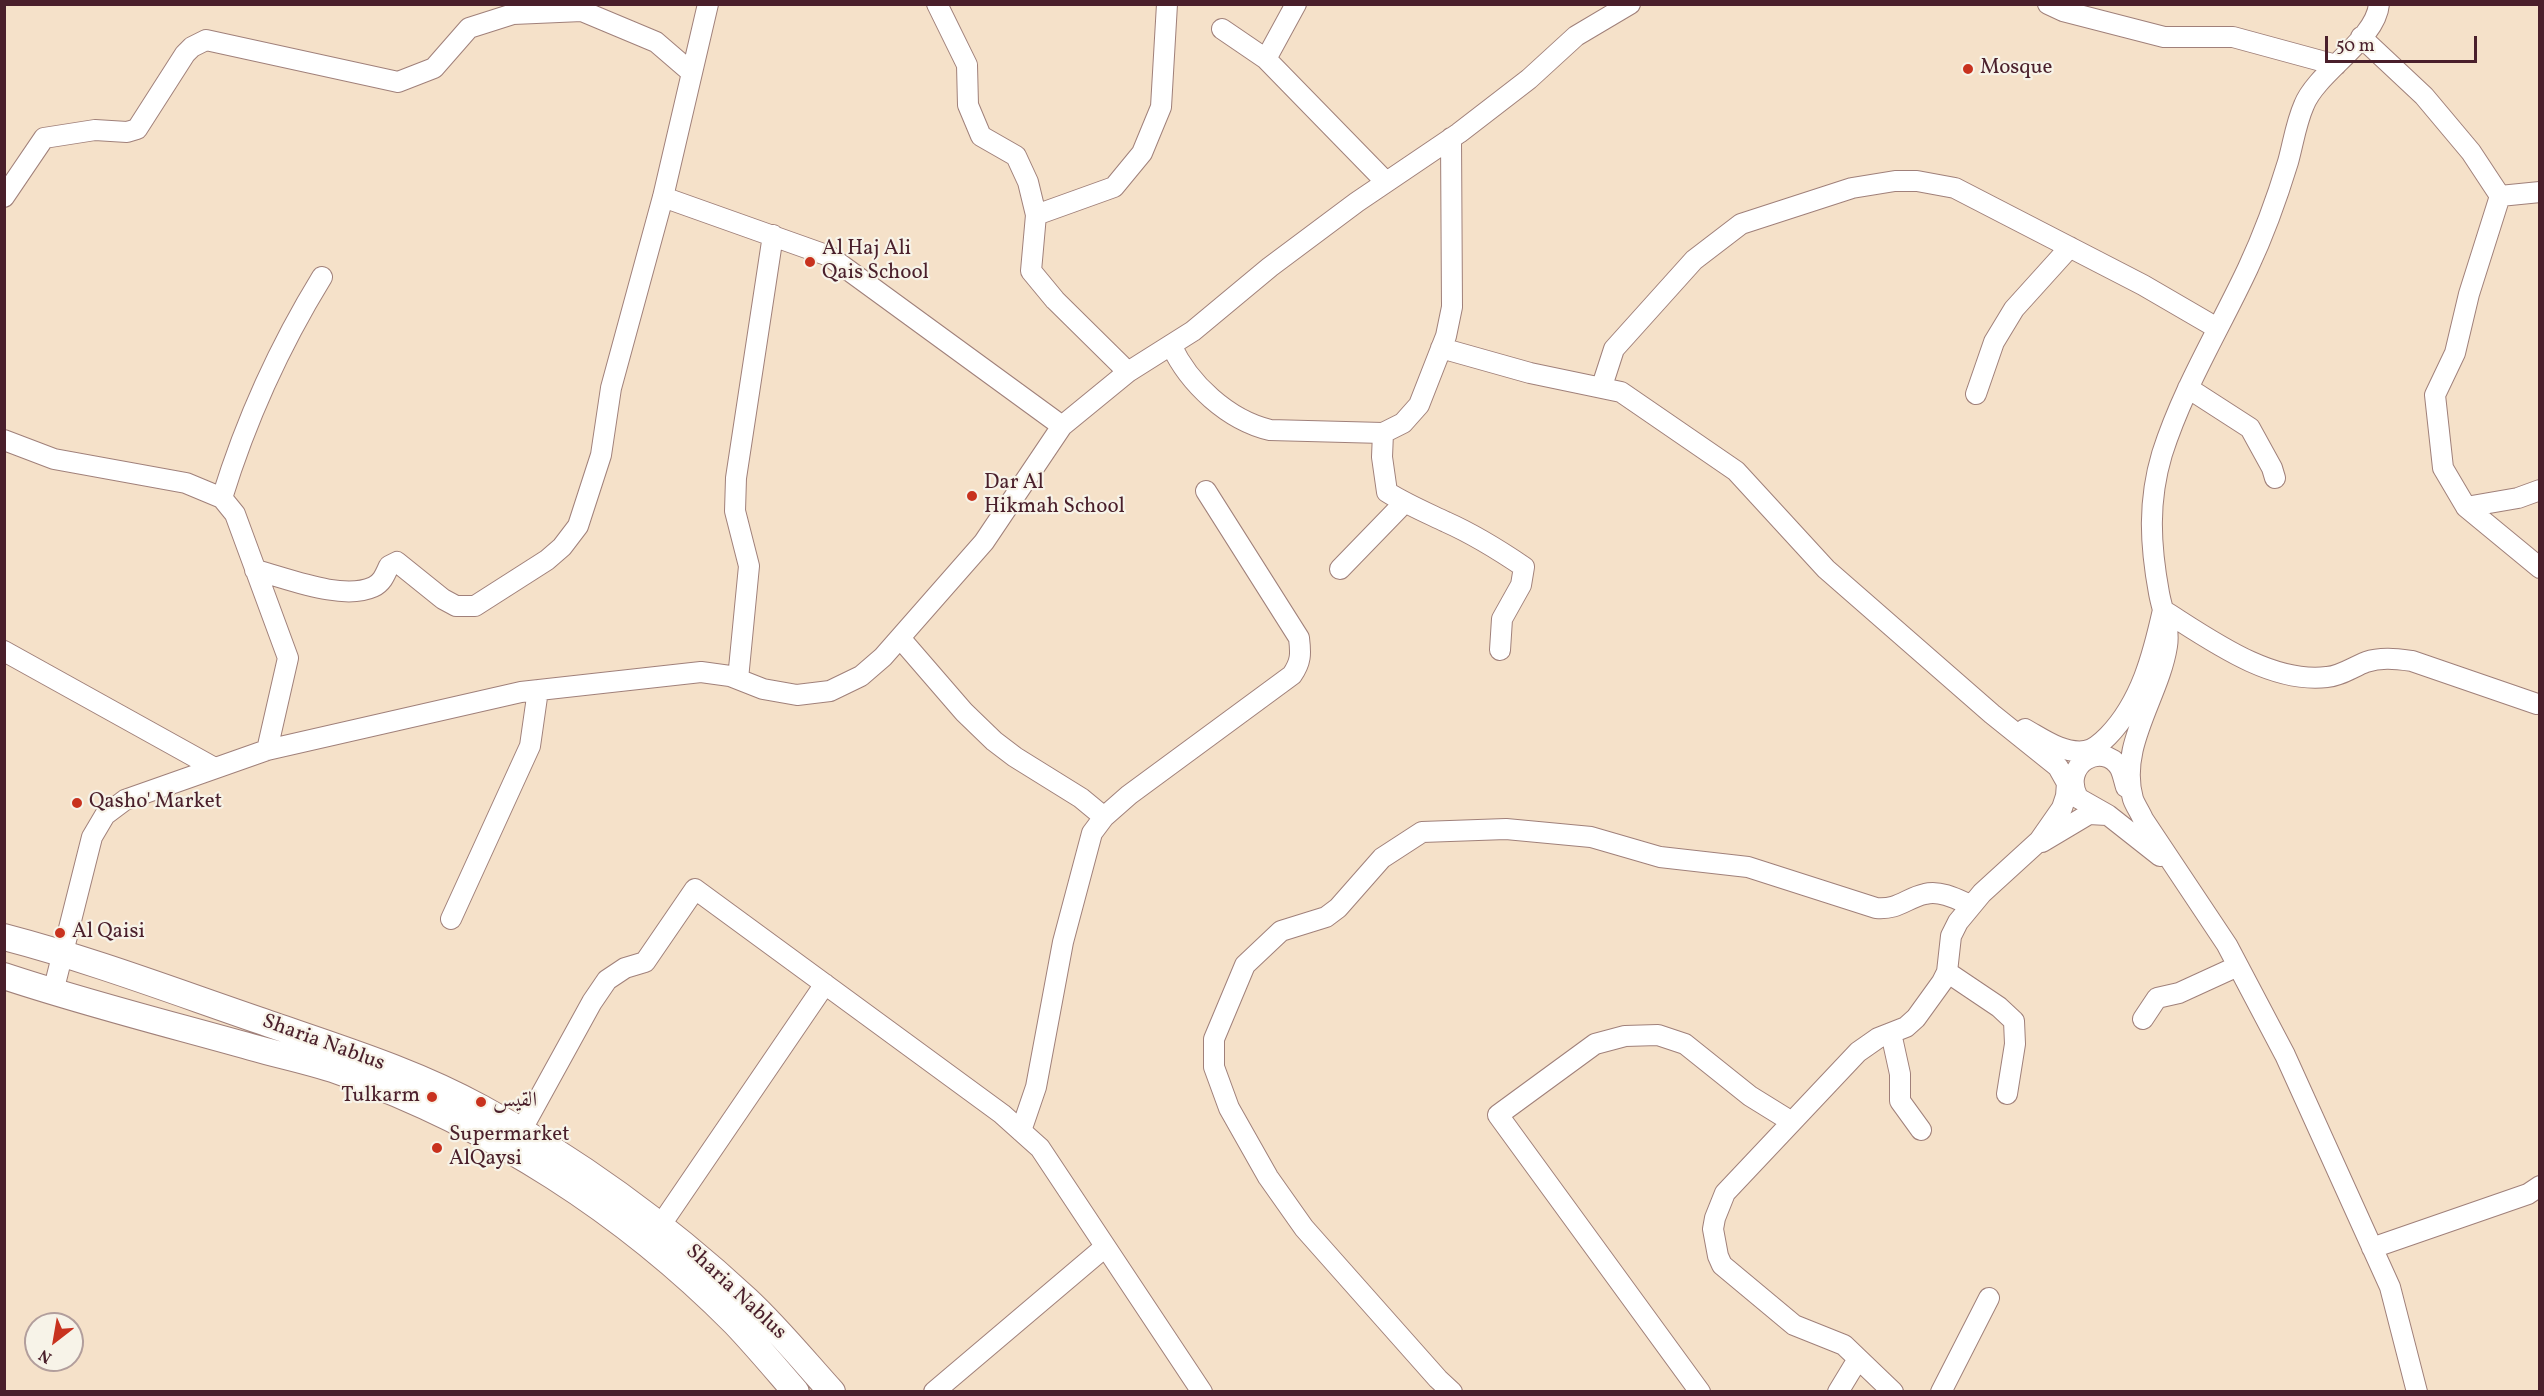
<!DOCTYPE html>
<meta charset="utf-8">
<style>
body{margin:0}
#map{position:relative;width:2544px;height:1396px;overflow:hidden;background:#f5e1c9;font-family:Vollkorn,serif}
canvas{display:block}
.frame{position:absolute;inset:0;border:6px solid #4a1f2b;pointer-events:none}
.north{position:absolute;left:24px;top:1312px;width:60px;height:60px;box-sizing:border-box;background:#f7f3e8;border:2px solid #b29e9c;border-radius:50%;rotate:211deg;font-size:16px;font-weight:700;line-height:24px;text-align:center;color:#4a1f2b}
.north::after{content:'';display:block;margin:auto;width:21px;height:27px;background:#c8321e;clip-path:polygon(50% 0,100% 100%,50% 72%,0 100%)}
.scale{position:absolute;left:2325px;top:36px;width:152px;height:27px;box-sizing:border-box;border:3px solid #4a1f2b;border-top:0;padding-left:8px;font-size:18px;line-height:21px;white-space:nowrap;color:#4a1f2b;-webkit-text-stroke:4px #f7f3e8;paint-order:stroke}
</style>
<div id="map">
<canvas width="2544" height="1396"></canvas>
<div class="frame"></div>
<div class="north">N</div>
<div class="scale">50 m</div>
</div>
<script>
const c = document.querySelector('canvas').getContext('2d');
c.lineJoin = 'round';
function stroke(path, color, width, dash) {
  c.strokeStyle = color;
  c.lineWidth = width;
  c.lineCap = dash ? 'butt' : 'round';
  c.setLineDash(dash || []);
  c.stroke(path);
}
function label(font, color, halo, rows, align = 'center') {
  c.font = font + ' Vollkorn,Amiri,serif';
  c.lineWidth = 4.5;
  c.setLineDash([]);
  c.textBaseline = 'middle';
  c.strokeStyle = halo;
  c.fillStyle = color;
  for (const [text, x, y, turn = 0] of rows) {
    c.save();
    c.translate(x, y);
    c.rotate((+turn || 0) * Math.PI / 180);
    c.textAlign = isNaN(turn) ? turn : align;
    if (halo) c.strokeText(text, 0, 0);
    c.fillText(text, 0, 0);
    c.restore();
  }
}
const minor = new Path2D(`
 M937,4l30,61 1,40 13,31 35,20 12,26 8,33 -5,56 24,29 73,72
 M2048,4l15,7 101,26h69l103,28
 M2379,4c-3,36 -62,68 -75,101 -8,18 -11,39 -16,57 -11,36 -24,72 -40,106 -29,62 -65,120 -86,186 -14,47 -12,90 -3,139 3,17 11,35 8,53 -8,51 -49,100 -34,153 2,6 7,13 10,20l84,126 58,110 105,232 27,105
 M1222,29l44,30 120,123
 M2361,37l63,59 47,56 29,44 -31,98 -14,59 -20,42 8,73 23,39 52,-9 22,-8
 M1266,59l30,-55
 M2500,196l40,-4
 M4,197l40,-59 51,-8 32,2 10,-3 48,-75 7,-7 14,-7 192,42 36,-14 35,-40 44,-14 69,-3 74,31 36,31
 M663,197l166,59 233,170
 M1036,215l78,-28 28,-34 19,-46 6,-103
 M1171,345c18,39 57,75 99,85l113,3 20,-10 16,-18 27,-69 6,-29 -1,-169
 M1441,348l89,25 91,19 115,79 90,98 166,145 66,53 9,16 -1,13 -4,12 -23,33 -57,52 -24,29 -7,14 -4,36 -5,10 -26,36 -10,9 -28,11 -20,14 -133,141 -10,25 -2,11 5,27 4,9 72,60 50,20 49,47
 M1602,386l12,-37 80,-89 47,-36 111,-36 43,-7h22l38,7 188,97 74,43
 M2188,388l62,40 22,40 3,10
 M1976,394l18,-52 20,-33 56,-62
 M1383,433l-1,24 5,35c19,12 38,20 59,30 27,12 53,28 78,45l-3,18 -19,34 -2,31
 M4,440l50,19 132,24 36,15 13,16 53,144 -21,92
 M222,498c24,-78 57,-151 100,-221
 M2466,507l74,61
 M1340,569l64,-66
 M255,570c32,8 87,31 118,17 9,-4 12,-12 16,-21l8,-4 46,37 13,7h19l72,-46 15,-13 16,-21 23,-71 10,-67 52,-191 45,-193
 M900,638l64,74 30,29 21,16 66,41 23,19
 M4,651l209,116
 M738,679l11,-113 -14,-55 1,-33 37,-243
 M2025,729c18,10 38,25 60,22 8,-1 17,-9 23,-15 33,-34 45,-81 55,-126 46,29 107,74 164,67 14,-1 26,-10 39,-15 15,-5 30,-3 46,-1l125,43
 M2126,787c-2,-6 -3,-13 -6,-19 -17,-28 -60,-4 -42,30l30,17 52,41
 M2042,842l47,-28 18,1
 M451,919l79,-173 8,-56
 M1947,972l52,35 15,14 1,23 -8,50
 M53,992l39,-155 13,-22 20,-15 142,-50 254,-58 180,-20 29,4 33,13 34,6 33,-4 31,-15 22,-19 101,-115 78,-116 66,-54 65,-41 77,-64 87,-65 102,-69 70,-54 47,-43 54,-32
 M2143,1019l14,-21 22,-5 59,-27
 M1891,1033l9,41v27l21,29
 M521,1131l71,-129 15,-22 18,-12 20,-6 50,-73 307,225 38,34 162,244
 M1021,1131l15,-44 27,-145 29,-109 12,-16 25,-22 163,-120c9,-13 9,-21 7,-37l-93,-147
 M660,1226l165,-242
 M2372,1248l156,-54 12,-8
 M934,1392l171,-145
 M1452,1392l-14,-13 -134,-151 -36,-51 -39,-69 -15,-41v-28l31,-74 36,-34 45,-14 12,-9 44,-50 40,-26 84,-3 85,8 69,20 88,10 128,41c23,2 30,-10 49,-14 15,-4 32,5 45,11
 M1700,1392l-202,-277 97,-71 30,-8 33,-1 27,9 65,52 42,26
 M1838,1392l20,-33
 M1941,1392l48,-94`);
const major = new Path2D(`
 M4,937c88,23 172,55 257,84 74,26 151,49 220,87 96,52 186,118 266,192 30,28 57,61 85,92
 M4,976c81,27 165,48 247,71 31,9 63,15 93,26 147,53 281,139 391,250 21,22 41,46 61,69`);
const markers = [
 [1968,69,6,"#c8321e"],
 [810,262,6,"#c8321e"],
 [972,496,6,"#c8321e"],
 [77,803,6,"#c8321e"],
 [60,933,6,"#c8321e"],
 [432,1097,6,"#c8321e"],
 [481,1102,6,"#c8321e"],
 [437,1148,6,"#c8321e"]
];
const poiNames = [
 ["Mosque",1980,69],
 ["Al Haj Ali",822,250],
 ["Qais School",822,274],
 ["Dar Al",984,484],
 ["Hikmah School",984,508],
 ["Qasho' Market",89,803],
 ["Al Qaisi",72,933],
 ["Tulkarm",420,1097,"right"],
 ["القيس",493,1102],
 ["Supermarket",449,1136],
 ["AlQaysi",449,1160]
];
const streetNames = [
 ["Sharia Nablus",323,1044,20],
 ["Sharia Nablus",735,1293,43]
];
stroke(minor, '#a0807a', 22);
stroke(major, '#a0807a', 28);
stroke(minor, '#fff', 20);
stroke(major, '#fff', 26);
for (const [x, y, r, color] of markers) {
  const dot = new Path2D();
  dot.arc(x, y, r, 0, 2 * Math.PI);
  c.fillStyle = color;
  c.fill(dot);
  stroke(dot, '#f7f3e8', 2);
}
label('21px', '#4a1f2b', '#f7f3e8', poiNames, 'left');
label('21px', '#4a1f2b', '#f7f3e8', streetNames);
</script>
